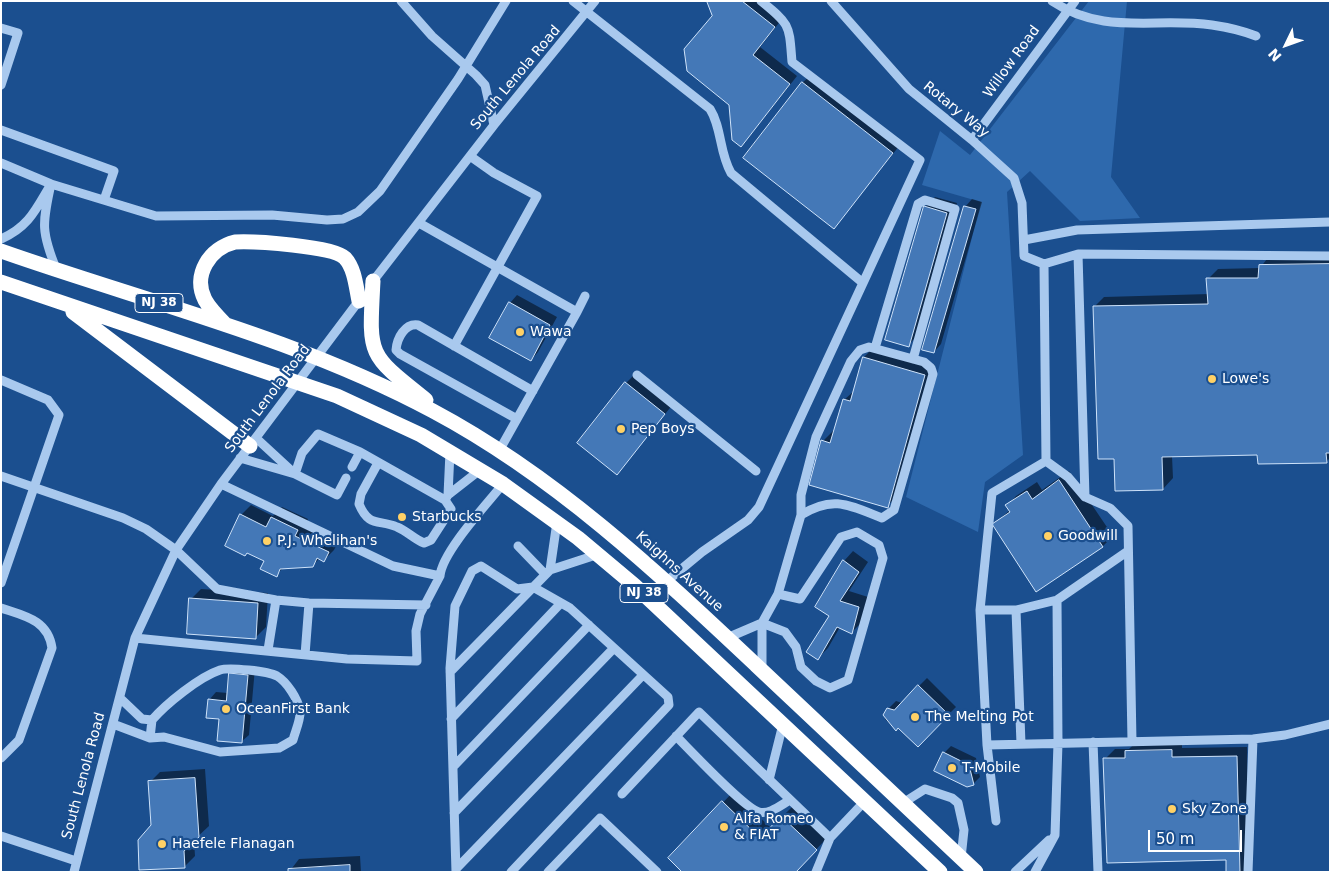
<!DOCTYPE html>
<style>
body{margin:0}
#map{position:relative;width:1331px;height:873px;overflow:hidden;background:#1b4f8f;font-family:"DejaVu Sans",sans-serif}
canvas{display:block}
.frame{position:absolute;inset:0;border:2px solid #fff;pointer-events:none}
.north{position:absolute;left:1261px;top:20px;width:50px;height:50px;-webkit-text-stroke:4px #1b4f8f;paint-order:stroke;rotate:228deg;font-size:14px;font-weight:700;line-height:20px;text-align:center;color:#fff}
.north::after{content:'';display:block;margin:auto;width:18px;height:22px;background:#fff;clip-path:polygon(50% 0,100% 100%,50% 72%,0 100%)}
.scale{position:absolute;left:1148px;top:830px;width:94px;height:22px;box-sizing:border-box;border:2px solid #fff;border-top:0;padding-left:6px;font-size:15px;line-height:18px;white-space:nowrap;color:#fff;-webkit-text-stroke:4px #1b4f8f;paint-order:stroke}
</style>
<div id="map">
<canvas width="1331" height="873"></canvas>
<div class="frame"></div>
<div class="north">N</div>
<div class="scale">50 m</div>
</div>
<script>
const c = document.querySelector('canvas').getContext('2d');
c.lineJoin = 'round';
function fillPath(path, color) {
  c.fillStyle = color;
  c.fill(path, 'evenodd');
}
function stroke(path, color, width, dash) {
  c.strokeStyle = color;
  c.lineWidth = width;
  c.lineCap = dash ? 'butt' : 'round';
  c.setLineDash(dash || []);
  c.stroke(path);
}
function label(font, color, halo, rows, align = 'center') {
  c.font = font + ' "DejaVu Sans",sans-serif';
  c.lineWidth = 4.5;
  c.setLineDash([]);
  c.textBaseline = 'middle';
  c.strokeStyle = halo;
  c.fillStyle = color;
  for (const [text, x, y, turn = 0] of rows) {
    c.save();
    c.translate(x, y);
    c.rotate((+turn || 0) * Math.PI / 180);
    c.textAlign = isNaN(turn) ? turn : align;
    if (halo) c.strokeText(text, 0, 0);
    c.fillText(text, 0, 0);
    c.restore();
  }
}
const green = new Path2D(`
 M1089,1h38l-16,176 29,41 -60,3 -50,-50 -23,21 16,263 -38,27 -7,50 -72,-35 75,-295 -59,-17 18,-54 30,24z`);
const shadow = new Path2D(`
 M708,1h51l23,18 -22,28 37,29 -49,62 -18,-34 -16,-88z
 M810,76l90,69 -66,82 -32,-144z
 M935,197l22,6 -39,132 -10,10 17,-138z
 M972,199l10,3 -41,142 -7,8 31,-145z
 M1270,255h60v203l-4,4 -67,-9 -87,3 1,22 -10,11 -48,-31 -21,-151 10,-10 105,-3 -1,-15 10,-10 42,-1z
 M517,295l40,22 -19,35 -7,8 -21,-57z
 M874,347l61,18 -38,131 -10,10 -64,-65 10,-10h2l9,-31 11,-10 9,-33z
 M636,373l38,30 -57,70 9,-90z
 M1069,471l44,65 -10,10 -67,44 -43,-65 17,-15 -3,-4 9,-10 21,-14 5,8z
 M251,505l22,11 9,-9 26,12 -3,7 33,16 -4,8 -10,10 -4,-2 -8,8 -28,1 -8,8 -35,-60z
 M853,551l15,11 -19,29 19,6 -6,25 -10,10 -12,-5 -12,21 -10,10 13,-42 13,-55z
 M201,589l67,4 -2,34 -10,10 -65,-38z
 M255,668l-6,67 -8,7 -21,-24 -11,-18 7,-8 12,1 2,-19z
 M927,678l29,29 -38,38 -19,-19 -3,3 -11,-10v-7l11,-11 6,2z
 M1182,741v7l65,-1 2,123 -2,2h-20v-13l-122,-100 10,-10h14l7,-7z
 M951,746l25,12 4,19 -7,7 -29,-31z
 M205,769l4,57 -15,14 1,16 -10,10 -32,-41 -3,-43 10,-10z
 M733,792l38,36 21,-21 34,32 -31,33 -125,-14z
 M360,856l1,16h-72l10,-13z`);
const building = new Path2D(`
 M707,1h35l33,26 -22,28 37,29 -49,63 -9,-7 -3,-35 -42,-34 -3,-22 28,-33z
 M802,82l91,71 -59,76 -91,-71z
 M924,206l23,7 -38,134 -24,-7z
 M964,206l12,3 -42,144 -12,-3z
 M1330,264v189h-4l1,10 -69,1 -1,-9 -95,2 1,33 -48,1 -1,-32h-16l-5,-153 115,-2 -2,-26h52l1,-13z
 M509,302l41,23 -19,36 -42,-23z
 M863,357l62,18 -37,133 -79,-23 12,-45 9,3 13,-44 7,2z
 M625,382l40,32 -48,61 -40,-32z
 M1059,480l44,67 -67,45 -44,-68 18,-12 -5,-7 22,-14 5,8z
 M240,514l26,13 5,-10 27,13 -3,6 34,16 -5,10 -7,-4 -4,9 -33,2 -3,8 -17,-8 4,-8 -17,-8 -2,3 -20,-10z
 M843,560l16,12 -19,29 19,6 -7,27 -15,-7 -19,33 -12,-8 23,-36 -14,-9z
 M189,598l69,5 -2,36 -69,-5z
 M229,673l19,2 -6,68 -25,-2 2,-22 -13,-1 2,-19 18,2z
 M918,685l31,30 -31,32 -20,-19 -2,3 -13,-16 4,-7 7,2z
 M1172,750v7l65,-1 3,116h-14v-12l-119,3 -4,-105h22v-7z
 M943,752l26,13 5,20 -7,2 -33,-16z
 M195,778l4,59 -15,14 1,17 -46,2 -1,-30 13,-15 -3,-44z
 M722,801l38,37 21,-22 36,34 -21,22h-114l-14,-14z
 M350,865v7h-62v-3z`);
const minor = new Path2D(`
 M401,1l31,35 44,39 9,10 9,40
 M573,1l137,108c12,19 9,43 21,64l132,110 -104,224 -11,13 -46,32 -35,29
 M761,1c30,24 28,24 31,61l128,98 -57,123
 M831,1l78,88 63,51 42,38 8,25 2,53 20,8 2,197 22,16 17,20 25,11 18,18 4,215
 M1052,1c52,35 103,16 160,24 14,2 31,6 44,11
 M1,28l17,5 -17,52
 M1,130l113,41 -10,29
 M972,140l103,-139
 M1,163l50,21 105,32 116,-1 55,5 16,-1 15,-7 22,-21 78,-112 48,-78
 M419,223l158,89 -78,139
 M1,239c28,-12 35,-30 50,-55 -9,40 -10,48 6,87
 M1024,240l53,-10 253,-8
 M1078,254l7,243
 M1044,264l34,-10 252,2
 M370,285l124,-160 101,-124
 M577,312l8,-16
 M454,346l83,-150 -43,-23 -24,-17
 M875,348l43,-144 7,-4 30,9 -42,150
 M637,375l119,96
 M1,380l47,20 11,15 -58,168
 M517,419l-117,-65 -4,-4c1,-12 9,-27 22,-25l115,66
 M450,452l-2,43 32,-25
 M240,458l55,16 -39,-36
 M1046,461l-54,32 -12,117 7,135 266,-6 32,-4 45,-11
 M378,463l-17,31 -2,10c10,24 20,15 38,23 10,4 17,12 27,16l7,-3 20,-31 -6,-9
 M352,467l8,-15
 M1,476l122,42 23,11 30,21 41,39 59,11 33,3 117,2
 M346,478l-9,17 -42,-21 7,-21 16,-19 42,18 85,48 3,-5
 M221,484l172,82 47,10
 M857,532l22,13 4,13 -35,122 -18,8 -14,-7 -15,-14 -5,-20 -11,-15 -23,-9 16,-29 22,5 41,-62z
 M518,546l27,28
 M550,570l7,-48
 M778,594l23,-79v-20l15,-58 35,-76 9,-11 9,-3 55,15 7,6 2,6 -39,136 -12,8c-33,-13 -49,-23 -81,-3
 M1,608c24,8 47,12 51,40l-33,92 -18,18
 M980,610h36
 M135,638l212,21 70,2 -1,-30 4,-17 20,-38c2,-24 47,-72 63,-92
 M727,638l35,-15v48
 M268,650l8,-50
 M305,655l4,-52
 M450,672l100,-102 49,-16
 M120,698l22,21 10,1c14,-16 47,-43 68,-50 9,-3 48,1 57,6 10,6 21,23 23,35 1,8 -5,21 -7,29l-14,8 -59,4 -56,-15 -14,1 2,-18
 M451,719l110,-116
 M113,724l37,14
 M676,736c14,14 68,72 83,76 10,3 22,-7 31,-12
 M1093,742l5,130
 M1021,744l-5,-134 41,-10
 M987,745l9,76
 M453,767l136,-142
 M769,780l14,-56
 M622,794l77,-82 131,126 35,-37
 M903,803l22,-14 27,9 6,5 6,27 -3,28
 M454,813l160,-165
 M1,836l75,25
 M456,869l187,-194
 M74,872l61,-234 41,-88 45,-66 140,-186
 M456,872l-6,-204 5,-62 17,-35 9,-5 36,23 16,-2 37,21 98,89 1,8 -158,167
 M548,872l52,-54 57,54
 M816,872l14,-34
 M1015,872l34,-32
 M1035,872l20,-37 3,-92 -1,-143 71,-49
 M1248,872l5,-133`);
const highway = new Path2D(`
 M1,251c145,51 296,87 432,160 122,65 223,160 323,254 74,69 147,138 220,207
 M373,281c-4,76 -6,72 53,119
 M1,282l336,114 84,39 82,49 75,54 56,47 306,287
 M73,312l177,134
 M225,324c-7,-7 -15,-15 -20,-24 -13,-25 5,-52 30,-58 19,-1 98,4 110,16 10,11 11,29 14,43`);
const markers = [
 [520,332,5,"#ffd166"],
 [1212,379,5,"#ffd166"],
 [621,429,5,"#ffd166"],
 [402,517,5,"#ffd166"],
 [1048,536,5,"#ffd166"],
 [267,541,5,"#ffd166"],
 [226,709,5,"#ffd166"],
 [915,717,5,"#ffd166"],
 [952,768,5,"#ffd166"],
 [1172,809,5,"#ffd166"],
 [724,827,5,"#ffd166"],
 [162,844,5,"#ffd166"]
];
const shields = [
 [159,303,48],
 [644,593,48]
];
const shieldNames = [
 ["NJ 38",159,303],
 ["NJ 38",644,593]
];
const streetNames = [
 ["Willow Road",1012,62,-54],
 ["South Lenola Road",516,78,-50],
 ["Rotary Way",956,110,39],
 ["South Lenola Road",268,399,-53],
 ["Kaighns Avenue",679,572,42],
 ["South Lenola Road",84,776,-75]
];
const poiNames = [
 ["Wawa",530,332],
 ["Lowe's",1222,379],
 ["Pep Boys",631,429],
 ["Starbucks",412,517],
 ["Goodwill",1058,536],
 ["P.J. Whelihan's",277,541],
 ["OceanFirst Bank",236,709],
 ["The Melting Pot",925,717],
 ["T-Mobile",962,768],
 ["Sky Zone",1182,809],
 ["Alfa Romeo",734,819],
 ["& FIAT",734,835],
 ["Haefele Flanagan",172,844]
];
fillPath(green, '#2e69ad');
fillPath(shadow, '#0007');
fillPath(building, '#4478b7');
stroke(building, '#cfe3fa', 1);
stroke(minor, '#a9c9ee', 9);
stroke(highway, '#fff', 15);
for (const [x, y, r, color] of markers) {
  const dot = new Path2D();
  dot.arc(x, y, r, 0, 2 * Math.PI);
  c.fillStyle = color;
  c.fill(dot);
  stroke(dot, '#1b4f8f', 2);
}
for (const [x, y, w] of shields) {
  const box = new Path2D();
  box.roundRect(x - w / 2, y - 9.5, w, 19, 4);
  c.fillStyle = '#1b4f8f';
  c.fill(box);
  stroke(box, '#fff', 1);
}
label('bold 12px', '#fff', null, shieldNames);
label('14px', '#fff', '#1b4f8f', streetNames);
label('14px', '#fff', '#1b4f8f', poiNames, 'left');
</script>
